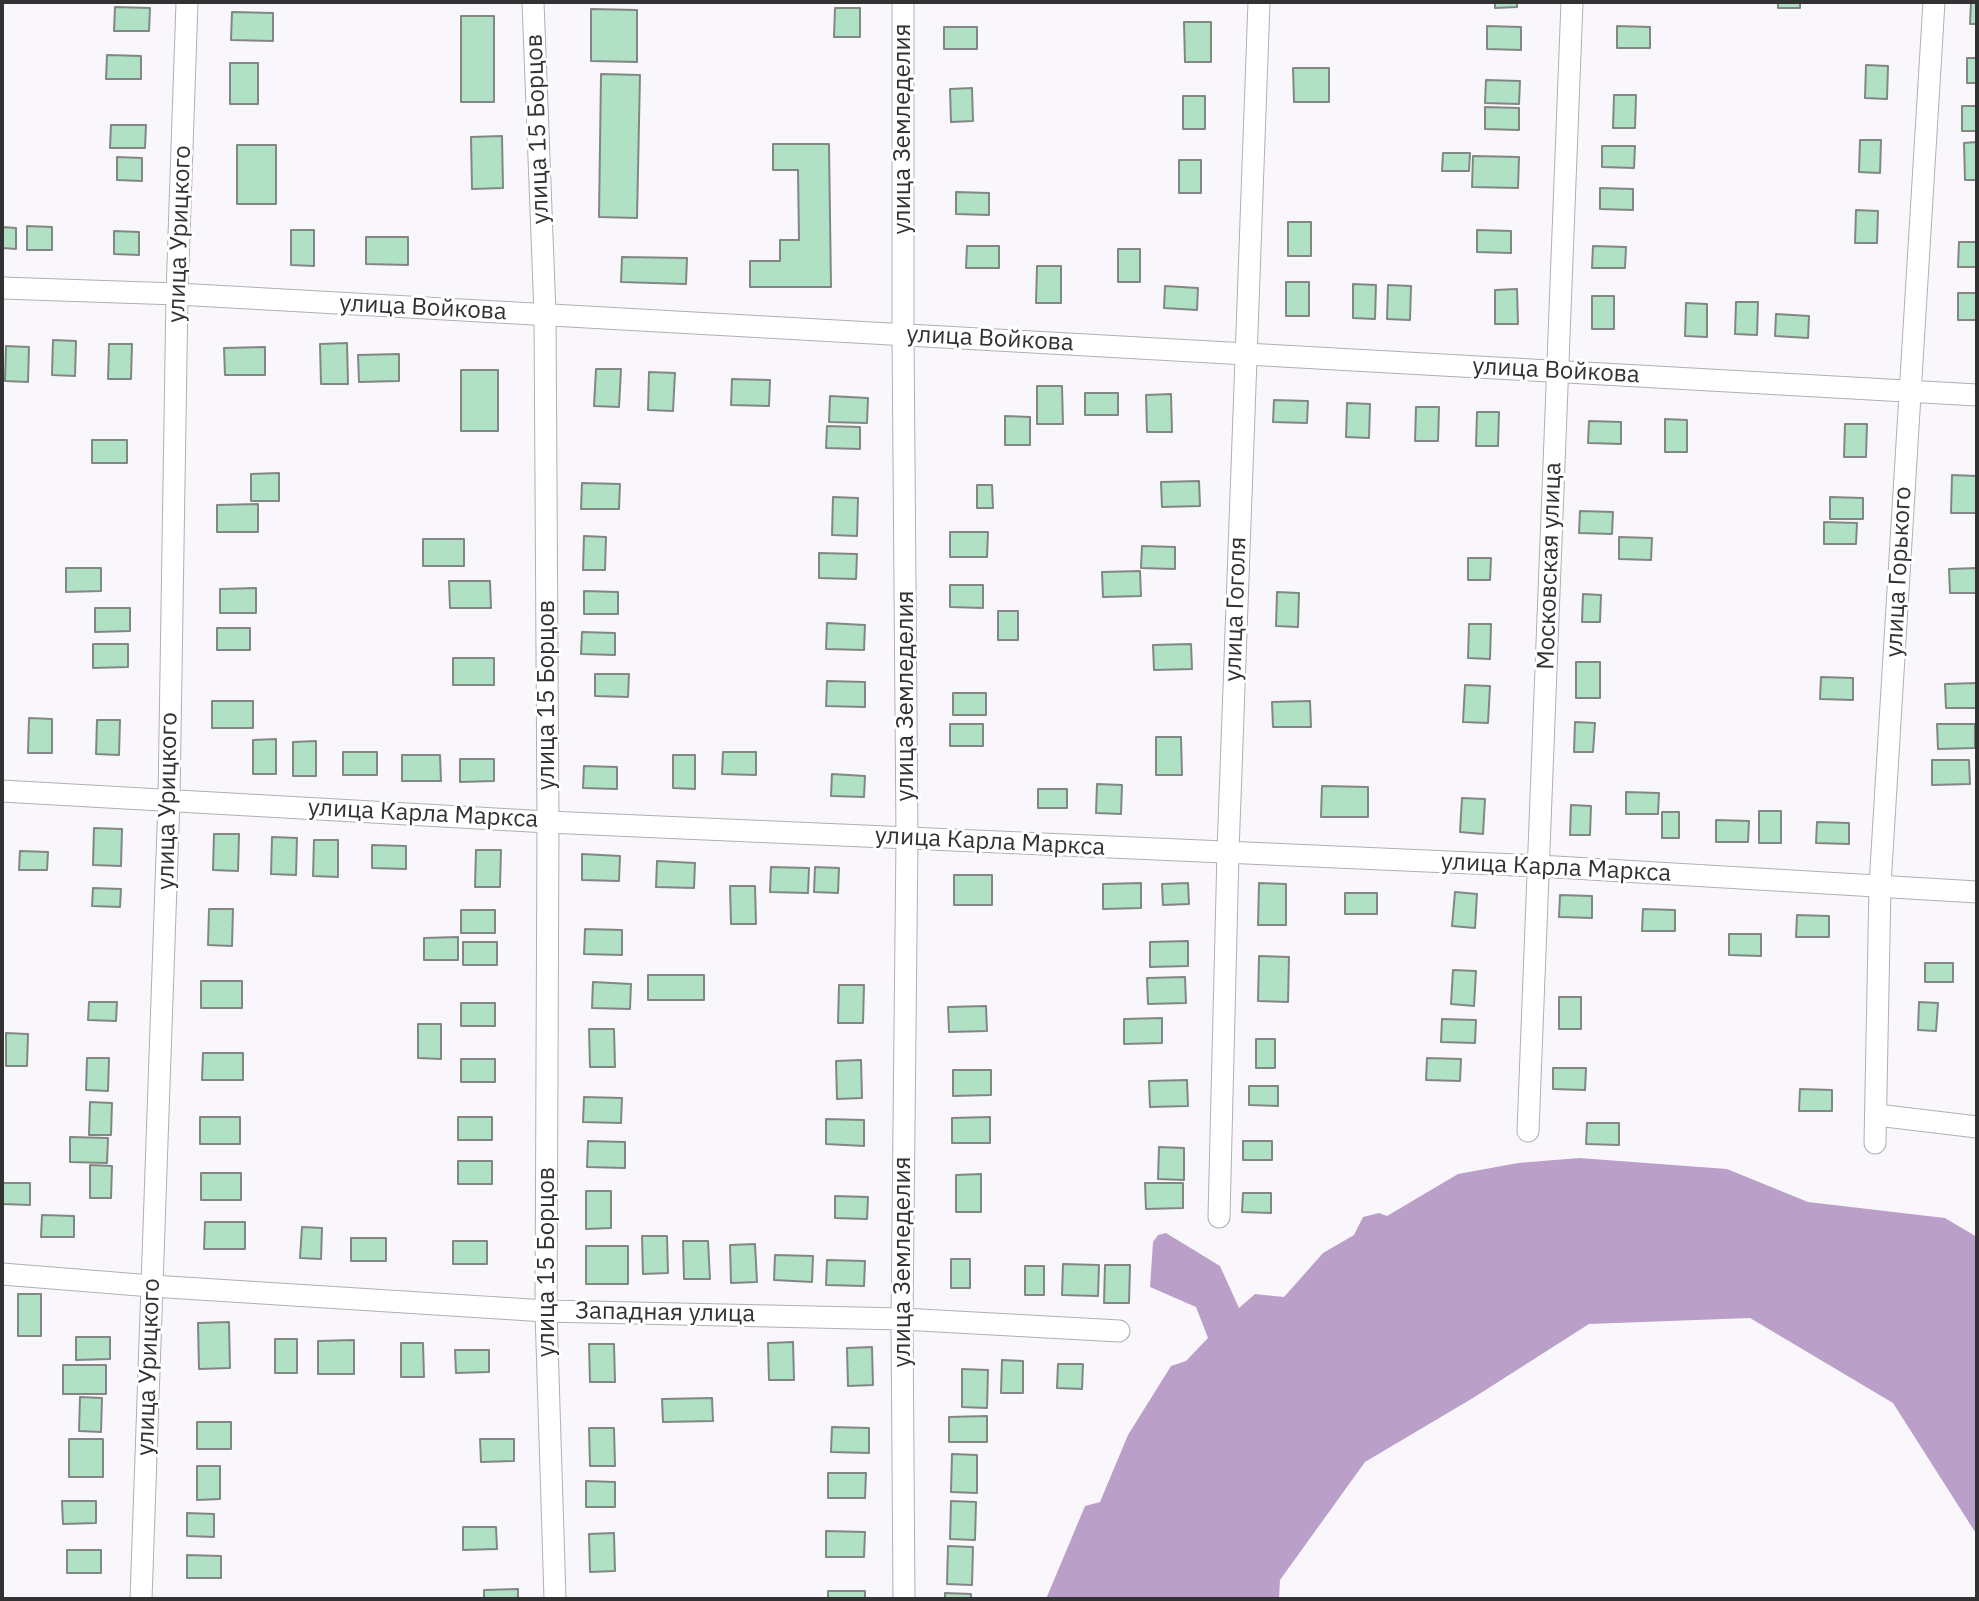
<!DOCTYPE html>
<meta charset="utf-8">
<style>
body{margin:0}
#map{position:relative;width:1979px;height:1601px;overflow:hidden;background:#faf7fc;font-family:"IBM Plex Sans",sans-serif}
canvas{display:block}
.frame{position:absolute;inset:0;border:4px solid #333233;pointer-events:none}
</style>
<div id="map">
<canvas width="1979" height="1601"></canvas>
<div class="frame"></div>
</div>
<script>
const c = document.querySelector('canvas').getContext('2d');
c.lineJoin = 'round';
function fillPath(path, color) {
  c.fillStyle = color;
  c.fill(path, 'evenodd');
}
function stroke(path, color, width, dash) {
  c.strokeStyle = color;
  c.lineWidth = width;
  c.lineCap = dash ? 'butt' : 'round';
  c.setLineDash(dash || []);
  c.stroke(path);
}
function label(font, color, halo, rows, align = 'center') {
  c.font = font + ' "IBM Plex Sans",sans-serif';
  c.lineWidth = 6;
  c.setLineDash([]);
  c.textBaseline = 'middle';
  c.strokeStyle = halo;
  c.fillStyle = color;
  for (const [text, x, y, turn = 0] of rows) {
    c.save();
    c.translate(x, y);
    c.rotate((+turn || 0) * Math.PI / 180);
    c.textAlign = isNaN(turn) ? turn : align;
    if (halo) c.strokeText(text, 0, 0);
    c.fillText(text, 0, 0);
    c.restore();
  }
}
const water = new Path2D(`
 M1579,1158l148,11 81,33 137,16 32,19v298l-84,-132 -143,-85 -161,6 -116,74 -108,64 -85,118 -1,19h-233l39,-93 15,-4 28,-67 43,-69 15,-5 22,-23 -12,-31 -46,-20 3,-45 5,-7 8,-2 54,33 19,42 16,-14 29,3 39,-44 31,-18 9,-18 16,-4 8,3 71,-42 60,-11z`);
const building = new Path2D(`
 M1495,2h22v5l-22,1z
 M1778,2h22v6h-22z
 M1971,2h6v22h-7z
 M115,7l35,1 -1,23h-35z
 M835,8h25v29h-26z
 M591,9l46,1v52l-46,-1z
 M232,12l41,1v28l-42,-1z
 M461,16h33v86h-33z
 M1184,22h27v40h-26z
 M1487,26l34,1v23l-34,-1z
 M1617,26l33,1v21h-33z
 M944,27h33v22h-33z
 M107,55l34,1v23h-35z
 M1967,58h10v25h-10z
 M230,63h28v41h-28z
 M1866,65l22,1 -1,33 -22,-1z
 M1293,68h36v34h-35z
 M601,74l39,1 -3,143 -38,-1z
 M1486,80l34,1 -1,23 -34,-1z
 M972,88l1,33 -22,1 -1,-33z
 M1614,95h22l-1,33h-22z
 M1183,96h22v33h-22z
 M1962,106h15v25h-15z
 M1485,107l34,1v22l-34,-1z
 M111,125h35l-1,23h-35z
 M502,136l1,52 -31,1 -1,-52z
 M1860,140h21l-1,33 -21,-1z
 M1977,142v38h-12l-1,-37z
 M773,144h56l2,143h-81v-26h30v-21h19l-1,-70h-25z
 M237,145h39v59h-39z
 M1602,146h33l-1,22 -32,-1z
 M1443,153h27l-1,18h-27z
 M1473,156l46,1 -1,31 -46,-1z
 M117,157l25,1v23l-25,-1z
 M1179,160h22v33h-22z
 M1600,188l33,1v21l-33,-1z
 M956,192l33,1v22l-33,-1z
 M1856,210l22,1 -1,32h-22z
 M1288,222h23v34h-23z
 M27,226l25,1v23h-25z
 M2,227l14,1v21l-14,-1z
 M291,230h23v36l-23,-1z
 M1477,230l34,1v22l-34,-1z
 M114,231l25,1v23l-25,-1z
 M366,237h42v28l-42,-1z
 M1959,242h18v25h-19z
 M967,246h32v22h-33z
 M1593,246l33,1 -1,21h-33z
 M1118,249h22v33h-22z
 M622,257l65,1 -1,26 -65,-2z
 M1037,266h24v37h-25z
 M1286,282h23v34h-23z
 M1353,284l23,1 -1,34 -22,-1z
 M1388,285l23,1 -1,34 -23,-1z
 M1165,286l33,2 -1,22 -33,-2z
 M1517,289l1,35h-23v-34z
 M1958,293h19v27h-19z
 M1592,296h22v33h-22z
 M1736,302h22l-1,33 -22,-1z
 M1686,303l21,1v33l-22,-1z
 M1776,314l33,2 -1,22 -33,-2z
 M53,340l23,1 -1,35 -23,-1z
 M347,343l1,41h-27l-1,-40z
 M109,344h23l-1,35h-23z
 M6,346l23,1 -1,35 -23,-1z
 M265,347v28h-40l-1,-27z
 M399,354v27l-40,1 -1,-27z
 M596,369h25l-2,38 -25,-1z
 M461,370h37v61h-37z
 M649,372l26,1 -2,38 -25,-1z
 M732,379l38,1 -1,26 -38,-1z
 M1037,386h25l1,38h-26z
 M1085,393h33v22h-33z
 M1171,394l1,38h-25l-1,-37z
 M830,396l38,2 -1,25 -38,-1z
 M1274,400l34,1 -1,22 -34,-1z
 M1347,403l23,1 -1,34 -23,-1z
 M1416,407h23l-1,34h-23z
 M1477,412h22l-1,34h-22z
 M1005,416l25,1v28h-25z
 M1665,419l22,1v32h-22z
 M1589,421l32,1v22l-33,-1z
 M1845,424h22l-1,33h-22z
 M827,426l33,1v22l-34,-1z
 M92,440h35v23h-35z
 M279,473v28h-28v-27z
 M1952,475l25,1 -1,37h-25z
 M1199,481l1,25 -38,1 -1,-25z
 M582,483l38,1 -1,25h-38z
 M977,485h15l1,23h-16z
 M833,497l25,1 -1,38 -25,-1z
 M1830,497l33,1v21h-33z
 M258,504v28h-41v-27z
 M1580,511l33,1 -1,22 -33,-1z
 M1824,522l33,1 -1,21h-32z
 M950,532h38l-1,25h-37z
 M584,536l22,1 -1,33h-22z
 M1619,537l33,1 -1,22 -32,-1z
 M423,539h41v27h-41z
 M1142,546l33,1v22l-34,-1z
 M819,553l38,1 -1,25 -37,-1z
 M1468,558h23l-1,22h-22z
 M66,568h35v23l-35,1z
 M1977,568v25h-27l-1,-24z
 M1140,571l1,25 -38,1 -1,-25z
 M449,581h41l1,27h-41z
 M950,585h33v23l-33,-1z
 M256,588v25h-36v-24z
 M584,591l34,1v22h-34z
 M1277,592l22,1 -1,34 -22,-1z
 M1583,594l18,1 -1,27h-18z
 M95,608h35v23l-35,1z
 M998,611h20v29h-20z
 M827,623l38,2 -1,25 -38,-1z
 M1469,624h22l-1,35 -22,-1z
 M217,628h33v22h-33z
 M582,632l33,1v22l-34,-1z
 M93,644h35v23l-35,1z
 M1191,644l1,25 -38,1 -1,-25z
 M453,658h41v27h-41z
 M1576,662h24v36h-24z
 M595,674h34l-1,23 -33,-1z
 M1821,677l32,1v22l-33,-1z
 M827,681l38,1v25l-39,-1z
 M1977,683v25h-31l-1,-24z
 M1465,685l25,1 -2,37 -25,-1z
 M953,693h33v22h-33z
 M212,701h41v27h-41z
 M1310,701l1,26h-38l-1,-25z
 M29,718l23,1v34h-24z
 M97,720h23l-1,35 -23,-1z
 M1575,722l20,1 -2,29h-19z
 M950,724h33v22h-33z
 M1937,724h38v24l-37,1z
 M1156,737h25l1,38h-26z
 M276,739v35h-23v-34z
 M316,741v35h-23v-34z
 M343,752h34v23h-34z
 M723,752h33v23l-34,-1z
 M402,755h38l1,26h-39z
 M673,755h22v34l-22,-1z
 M460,759h34v22l-34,1z
 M1932,760h37l1,24 -38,1z
 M584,766l33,1v22l-34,-1z
 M832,774l33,2 -1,21 -33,-1z
 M1097,784l25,1 -1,29 -25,-1z
 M1322,786l46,1v30h-47z
 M1038,789h29v19h-29z
 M1626,792l33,1 -1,21h-32z
 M1462,798l23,1 -2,35 -23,-2z
 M1571,805l20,1 -1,29h-20z
 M1759,811h22v32h-22z
 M1662,812h17v26h-17z
 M1716,820l33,1 -1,21h-32z
 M1817,822l32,1v21l-33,-1z
 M94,828l28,1 -1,37 -28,-1z
 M214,834h25l-1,37 -25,-1z
 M272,837l25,1 -1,37 -25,-1z
 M314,840h24v37l-25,-1z
 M372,845l34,1v23l-34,-1z
 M476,850h25l-1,37h-25z
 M20,851l28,1 -1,18h-28z
 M582,854l38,2 -1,25 -37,-1z
 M657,861l38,2 -1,25 -38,-1z
 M771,867l38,1 -1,25 -38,-1z
 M815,867l24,1 -1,25 -24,-1z
 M954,875h38v30h-38z
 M1141,883v25l-38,1v-25z
 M1188,883l1,21 -26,1 -1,-21z
 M1259,883l27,1v41h-28z
 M730,886h25l1,38h-25z
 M93,888l28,1 -1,18 -28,-1z
 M1455,892l22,2 -2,34 -23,-2z
 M1345,893h32v21h-32z
 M1560,895l32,1v22l-33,-1z
 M209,909h24l-1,37 -24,-1z
 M1643,909l32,1v21h-33z
 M461,910h34v23h-34z
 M1797,915l32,1v21h-33z
 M585,929l37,1v25l-38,-1z
 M1729,934h32v22l-32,-1z
 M458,937v23h-34v-22z
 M1188,941v25l-38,1v-25z
 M463,942h34v23h-34z
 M1259,956l30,1 -1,45 -30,-1z
 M1925,963h28v19h-28z
 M1453,970l23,1 -2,35 -23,-2z
 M648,975h56v25h-56z
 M1185,977l1,26 -38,1 -1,-26z
 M201,981h41v27h-41z
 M593,982l38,2 -1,25 -38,-1z
 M839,985h25l-1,38h-25z
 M1559,997h22v32h-22z
 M89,1002h28l-1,19 -28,-1z
 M1919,1002l19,1 -2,28 -18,-1z
 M461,1003h34v23h-34z
 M986,1006l1,25 -38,1 -1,-25z
 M1162,1018v25l-38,1v-25z
 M1442,1019l34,1 -1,23 -34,-1z
 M418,1024h23v35l-23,-1z
 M589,1029h25l1,38h-25z
 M6,1033l22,1 -1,32h-21z
 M1256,1039h19v29h-19z
 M203,1053h40v27h-41z
 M87,1058h22l-1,33 -22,-1z
 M1427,1058l34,1 -1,22 -34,-1z
 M461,1059h34v23h-34z
 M861,1060l1,38 -25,1 -1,-38z
 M1553,1068h33l-1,22 -32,-1z
 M953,1070h38v25l-38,1z
 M1187,1080l1,26 -38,1 -1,-26z
 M1249,1086h29v20l-29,-1z
 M1800,1089l32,1v21h-33z
 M584,1097l38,1 -1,25 -38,-1z
 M90,1102l22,1 -1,32h-22z
 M200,1117h40v27h-40z
 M458,1117h34v23h-34z
 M990,1117v26h-38v-25z
 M826,1119l38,1v26l-38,-2z
 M1587,1123h32v22l-33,-1z
 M70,1137l38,1 -1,25 -37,-1z
 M588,1141l37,1v26l-38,-1z
 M1243,1141h29v19h-29z
 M1159,1147l25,1v32l-26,-1z
 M458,1161h34v23h-34z
 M90,1165l22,1 -1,32h-21z
 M201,1173h40v27h-40z
 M981,1174v38h-25v-37z
 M2,1183h28v22l-28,-1z
 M1145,1183h38v25l-37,1z
 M586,1191h25v37l-25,1z
 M1243,1193h28v20l-29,-1z
 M835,1196l33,1 -1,22 -32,-1z
 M42,1215l32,1v21h-33z
 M205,1222h40v27h-41z
 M302,1227l20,1 -1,31 -21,-1z
 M642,1236h25l1,37 -25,1z
 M351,1238h35v23h-35z
 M453,1241h34v23h-34z
 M683,1241h25l2,38h-26z
 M755,1244l2,38 -26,1 -1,-38z
 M586,1246h42v38h-42z
 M775,1255l38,1 -1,26 -38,-2z
 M951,1259h19v29h-19z
 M827,1260l38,1 -1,25 -38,-1z
 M1063,1264l36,1 -1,31 -36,-1z
 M1105,1265h25l-1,38h-25z
 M1025,1266h19v29h-19z
 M18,1294h23v42h-23z
 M229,1322l1,46 -31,1 -1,-46z
 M76,1337h34v22l-34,1z
 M275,1339h22v34h-22z
 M354,1340v34h-36v-33z
 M793,1342l1,38h-25l-1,-37z
 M401,1343h22l1,34h-23z
 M589,1344h25l1,38h-25z
 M872,1347l1,38 -25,1 -1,-38z
 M455,1350h34v22l-33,1z
 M1002,1360l21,1v32h-22z
 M1058,1364h25l-1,25 -25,-1z
 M63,1365h43v29h-43z
 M962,1369l26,1 -1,38 -25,-1z
 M80,1397l22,1 -1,34 -22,-1z
 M712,1398l1,23 -50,1 -1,-23z
 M987,1416v26h-38v-25z
 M197,1422h34v27h-34z
 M832,1427l37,1v25l-38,-1z
 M589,1428h25l1,38h-25z
 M69,1439h34v38h-34z
 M480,1439h34v22l-33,1z
 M952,1454l25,1v38l-26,-1z
 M197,1466h23v33l-23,1z
 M828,1473h38l-1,25h-37z
 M586,1481l29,1v25h-29z
 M62,1501h34v22l-33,1z
 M951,1501l25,1 -1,38 -25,-1z
 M187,1513l27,1v23l-27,-1z
 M463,1527h33l1,22 -34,1z
 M826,1531l39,1 -1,25h-38z
 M614,1533l1,38 -25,1 -1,-38z
 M948,1546l25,1 -1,38 -25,-1z
 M67,1550h34v23h-34z
 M187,1555l34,1v22h-34z
 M518,1589v10h-34v-9z
 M828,1591h37v8h-37z
 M945,1593l26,1v5h-26z`);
const minor = new Path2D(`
 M533,2l12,312 3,508 -2,489 9,288
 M903,2v332l4,504 -5,481 2,280
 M2,288l175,6 1800,101
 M2,791l546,31 991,44 438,26
 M1877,1115l100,12
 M1528,1131l44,-1129
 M1875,1143l5,-258 54,-883
 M1219,1217l9,-365 31,-850
 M2,1274l150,12 394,25 356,8 217,12
 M141,1599l28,-800 8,-505 10,-292`);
const streetNames = [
 ["улица 15 Борцов",538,129,-92],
 ["улица Земледелия",903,129,-90],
 ["улица Урицкого",180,234,-88],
 ["улица Войкова",423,308,3],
 ["улица Войкова",990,339,3],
 ["улица Войкова",1556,371,3],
 ["Московская улица",1550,566,-88],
 ["улица Горького",1899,572,-87],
 ["улица Гоголя",1236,609,-88],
 ["улица 15 Борцов",547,695,-90],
 ["улица Земледелия",906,696,-90],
 ["улица Урицкого",168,801,-89],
 ["улица Карла Маркса",423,814,3],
 ["улица Карла Маркса",990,842,3],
 ["улица Карла Маркса",1556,868,3],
 ["улица 15 Борцов",547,1262,-90],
 ["улица Земледелия",903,1262,-90],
 ["Западная улица",665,1313,1],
 ["улица Урицкого",149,1367,-88]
];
fillPath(water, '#baa0c9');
fillPath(building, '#b0e1c5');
stroke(building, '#828784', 2);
stroke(minor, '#b1afb3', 23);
stroke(minor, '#fff', 21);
label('24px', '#333233', '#fff', streetNames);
</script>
